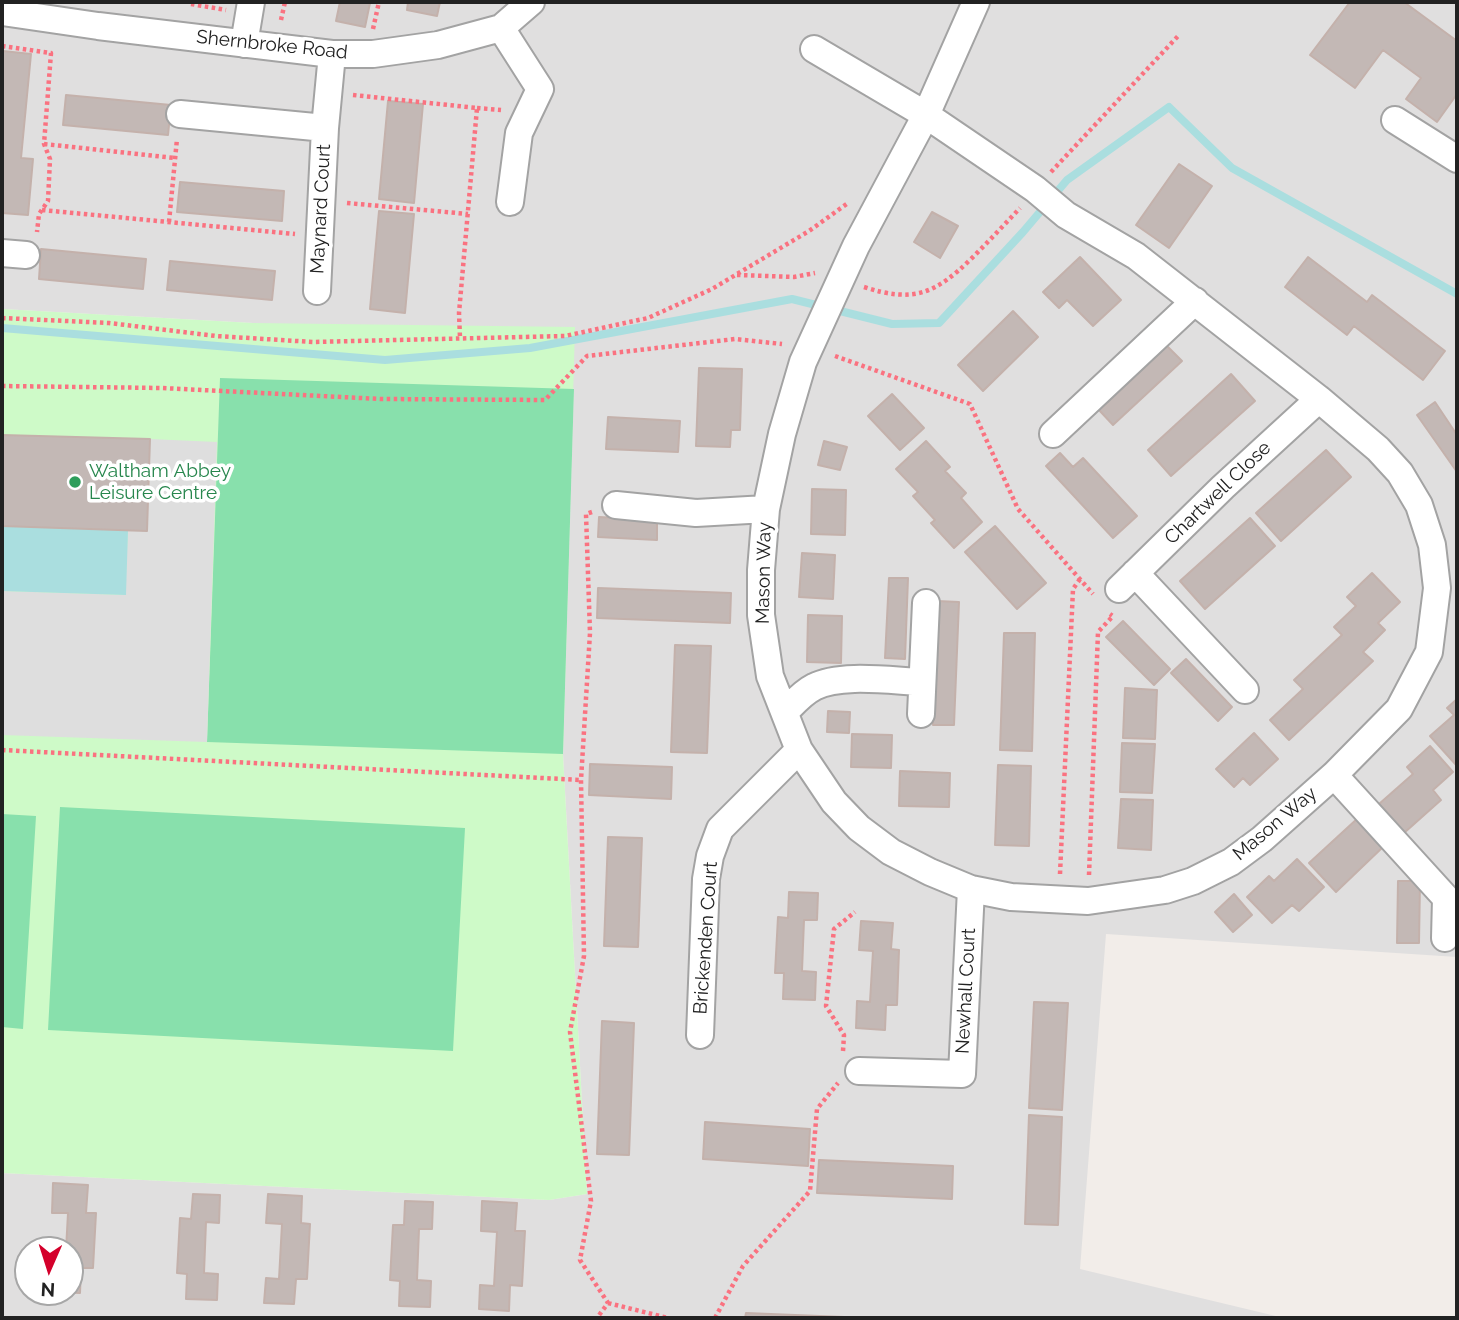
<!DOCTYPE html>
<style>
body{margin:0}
#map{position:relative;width:1459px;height:1320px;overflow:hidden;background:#f2ede9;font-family:Raleway,sans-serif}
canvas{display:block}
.frame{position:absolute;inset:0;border:4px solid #222;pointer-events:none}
.north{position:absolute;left:14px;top:1236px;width:70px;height:70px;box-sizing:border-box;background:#fff;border:2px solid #a7a7a7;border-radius:50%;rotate:183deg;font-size:19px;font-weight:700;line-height:28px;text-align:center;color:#222}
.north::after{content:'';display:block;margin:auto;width:24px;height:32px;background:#d4002b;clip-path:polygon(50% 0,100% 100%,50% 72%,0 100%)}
</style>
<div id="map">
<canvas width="1459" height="1320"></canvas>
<div class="frame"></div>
<div class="north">N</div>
</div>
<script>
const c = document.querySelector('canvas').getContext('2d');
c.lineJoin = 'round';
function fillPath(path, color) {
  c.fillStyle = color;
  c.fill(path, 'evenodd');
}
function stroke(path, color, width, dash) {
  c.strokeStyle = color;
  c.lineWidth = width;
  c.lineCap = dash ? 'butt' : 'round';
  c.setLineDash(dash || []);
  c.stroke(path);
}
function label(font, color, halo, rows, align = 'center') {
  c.font = font + ' Raleway,sans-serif';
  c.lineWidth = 7;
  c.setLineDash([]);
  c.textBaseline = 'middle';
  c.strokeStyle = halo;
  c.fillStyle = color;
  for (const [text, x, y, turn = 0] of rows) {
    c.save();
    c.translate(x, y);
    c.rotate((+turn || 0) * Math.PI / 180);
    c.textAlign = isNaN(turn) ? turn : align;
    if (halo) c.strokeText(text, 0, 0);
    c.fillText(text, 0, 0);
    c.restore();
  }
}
const residential = new Path2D(`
 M2,2h1455v955l-351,-23 -26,335 204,49h-1282v-145l547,27 38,-6 -24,-440 11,-365 -321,-66 -251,-14zM28,1250h42v42h-42z`);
const park = new Path2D(`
 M2,309l251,14 322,4 -12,428 24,439 -38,6 -547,-27z`);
const pitch = new Path2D(`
 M220,378l354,11 -11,365 -356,-12z
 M60,807l405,21 -12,223 -405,-21z
 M2,814l34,2 -13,213 -21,-2z`);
const parking = new Path2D(`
 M150,439l67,3 -10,300 -205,-7v-144l123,4 3,-65h19z`);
const water = new Path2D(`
 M2,526l126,4 -2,65 -124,-4z`);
const stream = new Path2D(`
 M2,328l383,32 145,-12 262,-49 100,25 47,-1 84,-91 44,-52 102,-73 63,61 225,126`);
const building = new Path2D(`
 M340,2l30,1 -5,24 -29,-6z
 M408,2h32l-3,14 -30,-6z
 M1350,2h54l53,39v53l-20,28 -31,-23 15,-21 -38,-28 -28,38 -45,-33z
 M3,51l28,3 -10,104 12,1 -5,56 -26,-2z
 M66,95l105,10 -3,30 -105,-10z
 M388,101l35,3 -9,99 -35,-4z
 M1179,164l33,22 -43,62 -33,-23z
 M180,182l104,9 -2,30 -105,-9z
 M379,211l35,3 -9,99 -35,-4z
 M932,212l26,14 -18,32 -26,-16z
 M41,249l105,10 -3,30 -104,-10z
 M1080,257l41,43 -28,26 -26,-26 -8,8 -16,-16z
 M1308,257l59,45 5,-7 73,56 -22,29 -69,-54 -7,9 -62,-48z
 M170,261l105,10 -3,29 -105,-10z
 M1013,311l25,26 -55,54 -25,-26z
 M1167,346l15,15 -69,64 -14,-15z
 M699,368l43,1 -2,61h-9l-1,17 -34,-1z
 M1231,374l24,27 -84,75 -23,-26z
 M892,394l32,34 -24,22 -32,-34z
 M1435,402l22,33v37l-40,-57z
 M608,417l72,4 -2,31 -72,-3z
 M2,435l148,4 -3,92 -145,-5z
 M824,441l23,6 -7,23 -22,-5z
 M926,441l24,26 -5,4 21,22 -5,5 21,24 -28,26 -23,-25 4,-3 -22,-24 5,-4 -22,-23z
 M1326,450l25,27 -70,64 -25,-28z
 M1060,453l13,14 10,-9 54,58 -24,22 -67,-72z
 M812,489l34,1 -1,45 -34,-1z
 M599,517l58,3v20l-59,-3z
 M1250,518l25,28 -70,63 -25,-28z
 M995,526l51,57 -29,26 -52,-57z
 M802,553l33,2 -2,44 -34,-2z
 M1372,573l28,29 -22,21 7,7 -22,22 10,9 -84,79 -19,-20 33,-31 -9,-9 48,-45 -8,-8 22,-21 -9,-9z
 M889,578h19l-3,81 -20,-1z
 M598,588l133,5 -1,30 -133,-5z
 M937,601l22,1 -5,123h-21z
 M808,615l34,1 -1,47 -34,-1z
 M1123,621l47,48 -16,16 -48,-48z
 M1004,633h31l-3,118 -32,-1z
 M675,645l36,1 -4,107 -36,-1z
 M1186,659l46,48 -14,14 -47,-48z
 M1125,688l32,2 -2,49 -32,-1z
 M1457,699v67l-27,-30 24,-21 -7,-7z
 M828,711l22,1 -1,21 -22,-1z
 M1254,733l24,26 -28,26 -7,-7 -9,9 -18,-18z
 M852,734l40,1 -1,33 -40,-1z
 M1122,743l33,1 -3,49 -32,-1z
 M1430,746l23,26 -20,18 8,10 -37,33 -25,-29 34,-30 -6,-7z
 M590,764l82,3 -1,32 -82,-4z
 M998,765l33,1 -2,80 -34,-1z
 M900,771l50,2 -1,34 -50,-1z
 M1121,799l32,1 -2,50 -33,-2z
 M1358,818l26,28 -48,46 -27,-29z
 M608,837l34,1 -4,109 -34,-1z
 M1297,859l27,28 -25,24 -7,-6 -20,18 -25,-26 22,-21 5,5z
 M1398,881h22l-1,62h-22z
 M789,892l29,1 -1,27h-13l-2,51 14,1 -1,28 -32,-1 1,-26h-9l3,-56 10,1z
 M1234,894l18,21 -19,17 -18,-20z
 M861,921l32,2 -2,26 8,1 -2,55h-11l-1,25 -29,-2 1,-27 13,1 3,-51 -14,-1z
 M1034,1002l34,1 -6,107 -33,-2z
 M602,1021l32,2 -5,132 -32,-1z
 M1029,1115l33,2 -4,108 -33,-1z
 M705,1122l105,7 -2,37 -105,-7z
 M819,1160l134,6 -1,33 -135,-6z
 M53,1183l35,2 -2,28h10l-3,55h-12l-1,25 -25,-1h15v-42h-4l2,-37h-16z
 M193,1194l27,1 -1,28 -13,-1 -2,51 14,1 -1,26 -31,-1 1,-25 -10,-1 3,-55 11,1z
 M268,1194l34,2 -1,27 9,1 -3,55h-11l-2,25 -30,-1 2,-25 13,1 3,-55 -16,-1z
 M405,1201l28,1 -1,27h-13l-2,51 14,1 -1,26 -31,-1 1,-25 -10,-1 3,-55h11z
 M482,1201l35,2 -2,28h10l-3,55 -12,-1 -1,26 -30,-2 1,-24 14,1 3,-54 -16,-1z
 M746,1313l123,5h-124z`);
const path = new Path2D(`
 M191,4l35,6
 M281,20l4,-18
 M373,29l6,-27
 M2,46l49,7 -7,91 6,15 -2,42 -9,13 -2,18
 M353,95l124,13 -18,205 1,25
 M477,108l24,2
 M44,144l131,14
 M1051,172l128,-137
 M347,203l121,11
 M42,210l253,24
 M169,222l8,-83
 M737,275l57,2 21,-4
 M864,287c49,16 71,7 107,-28 17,-17 33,-34 49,-51
 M2,318l107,5 107,13 97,6 252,-6 83,-18 64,-29 97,-58 39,-28
 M835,356l135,48 48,105 75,85
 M2,386l160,2 219,11 164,1 42,-44 148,-17 47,5
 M592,512l-6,2 4,119 -9,147 3,176 -14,76 21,169 -11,59 28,43 -11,15
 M2,750l579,30
 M1060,874l13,-285 7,-10
 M1089,875l9,-243 15,-16 -3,-2
 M843,1051l1,-16 -18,-29 8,-77 21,-17
 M608,1303l60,15
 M715,1318l28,-52 67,-75 7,-82 21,-26`);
const minor = new Path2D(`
 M2,12l96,14 234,28h41l65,-9 63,-17 30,-26
 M501,28l39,61 -21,44 -9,69
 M244,44l7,-42
 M814,49l112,66 -70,131 -53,116 -21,72 -16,75 -5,61v45l9,61 29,74 35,52 25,26 32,24 39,20 41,17 40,8 77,4 77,-11 28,-9 38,-19 31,-23 72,-64 65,-66 30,-57 8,-64 -5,-43 -13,-40 -19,-32 -22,-24 -59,-50 -183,-143 -70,-41 -31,-26 -109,-74 50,-113
 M180,114l145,14
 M1395,120l62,39
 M2,253l24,2
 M317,291l8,-163 7,-74
 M1053,434l142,-133
 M616,505l80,8 70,-4
 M1135,573l110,117
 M1119,589l104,-102 96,-88
 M785,712c9,-9 17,-19 29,-25 26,-14 79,-6 108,-5
 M921,714l5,-111
 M1334,775l112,123 -1,40
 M700,1035l6,-156 4,-23 10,-27 79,-79
 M859,1071l103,3 9,-185`);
const markers = [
 [75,482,7,"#2e9e5b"]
];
const streetNames = [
 ["Shernbroke Road",272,45,6],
 ["Maynard Court",321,209,-87],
 ["Chartwell Close",1218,493,-44],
 ["Mason Way",764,573,-89],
 ["Mason Way",1275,824,-40],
 ["Brickenden Court",706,938,-86],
 ["Newhall Court",966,991,-87]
];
const leisureNames = [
 ["Waltham Abbey",89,471],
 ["Leisure Centre",89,493]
];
fillPath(residential, '#e0dfdf');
fillPath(park, '#cefac8');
fillPath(pitch, '#88e0ac');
fillPath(parking, '#dedede');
fillPath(water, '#aadedf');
stroke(stream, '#aadedf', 8);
fillPath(building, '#c3b8b5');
stroke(building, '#c4b1ab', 2);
stroke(minor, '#a3a3a3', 30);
stroke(path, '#fa7280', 4.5, [3.5, 3.5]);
stroke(minor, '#fff', 26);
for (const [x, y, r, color] of markers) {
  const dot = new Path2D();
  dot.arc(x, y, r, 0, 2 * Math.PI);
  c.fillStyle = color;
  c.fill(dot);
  stroke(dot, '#fff', 2.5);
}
label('19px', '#222', '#fff', streetNames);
label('19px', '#27864d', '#fff', leisureNames, 'left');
</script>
